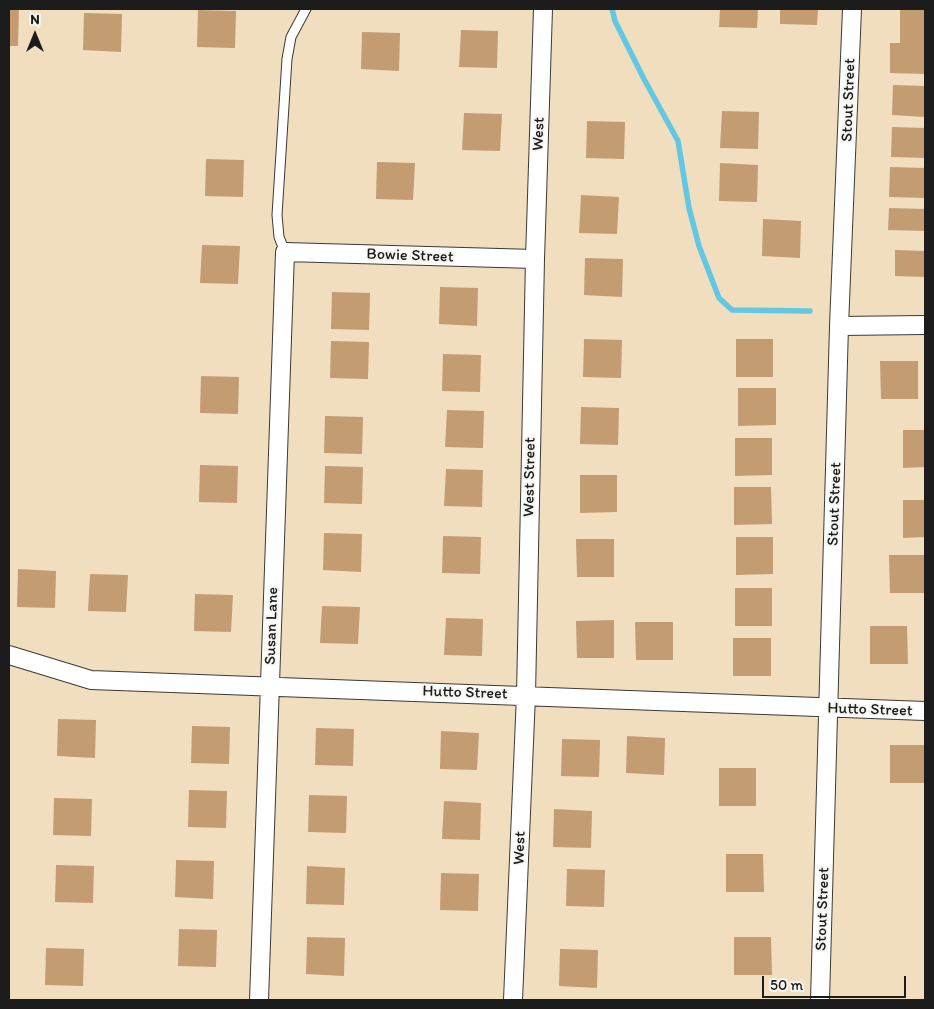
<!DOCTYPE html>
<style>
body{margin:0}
#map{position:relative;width:934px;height:1009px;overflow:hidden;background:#f0debf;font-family:Itim,sans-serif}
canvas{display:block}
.frame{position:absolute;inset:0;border:10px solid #1c1c1c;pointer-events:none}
.north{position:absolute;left:10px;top:10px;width:50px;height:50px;-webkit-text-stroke:4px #f6f6f2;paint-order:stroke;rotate:0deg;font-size:14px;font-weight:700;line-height:20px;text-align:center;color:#1c1c1c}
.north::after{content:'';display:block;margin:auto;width:18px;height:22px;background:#1c1c1c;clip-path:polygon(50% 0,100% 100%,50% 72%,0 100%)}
.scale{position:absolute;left:762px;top:976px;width:144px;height:22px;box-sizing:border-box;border:2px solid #1c1c1c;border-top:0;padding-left:6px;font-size:15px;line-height:18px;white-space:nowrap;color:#1c1c1c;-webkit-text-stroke:4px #f6f6f2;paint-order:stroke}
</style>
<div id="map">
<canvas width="934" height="1009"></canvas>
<div class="frame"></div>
<div class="north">N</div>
<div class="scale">50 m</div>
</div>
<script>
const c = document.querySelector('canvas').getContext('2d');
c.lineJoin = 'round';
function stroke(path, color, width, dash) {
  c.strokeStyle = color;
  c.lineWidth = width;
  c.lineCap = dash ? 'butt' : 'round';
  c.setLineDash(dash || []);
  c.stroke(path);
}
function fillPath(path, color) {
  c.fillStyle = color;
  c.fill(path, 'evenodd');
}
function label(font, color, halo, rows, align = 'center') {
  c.font = font + ' Itim,sans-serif';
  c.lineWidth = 4;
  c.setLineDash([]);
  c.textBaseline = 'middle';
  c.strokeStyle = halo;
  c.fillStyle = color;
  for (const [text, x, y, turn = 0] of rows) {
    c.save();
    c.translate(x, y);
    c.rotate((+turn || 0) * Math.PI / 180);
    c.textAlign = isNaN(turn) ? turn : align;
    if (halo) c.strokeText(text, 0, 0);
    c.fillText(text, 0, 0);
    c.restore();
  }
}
const stream = new Path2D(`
 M612,9l3,12 29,58 34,62 11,67 10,38 20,52 13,12 78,1`);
const building = new Path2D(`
 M9,9h10l-1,37h-9z
 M720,9h38l-1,19 -38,-1z
 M780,9h38l-1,16 -37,-1z
 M900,9l25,1v64l-35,-1v-30h10z
 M198,10l38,1 -1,37 -38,-1z
 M84,13l38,1 -1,38 -38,-2z
 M461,30l37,1 -1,37 -38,-1z
 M362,32l38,1 -1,38 -38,-2z
 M893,85l32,1v31l-33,-2z
 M722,111l37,1 -1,37 -38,-1z
 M464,113l38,1 -2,37 -38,-1z
 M587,121l38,1 -1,37 -38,-1z
 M892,127l33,1v30l-34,-1z
 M206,159l38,1 -1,37 -38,-1z
 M377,162l38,1 -2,37 -37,-1z
 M720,163l38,2 -1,37 -38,-1z
 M890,167l35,1v30l-36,-1z
 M581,195l38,2 -2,37 -38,-1z
 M889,208l36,1v22l-37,-1z
 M763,219l38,2 -1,37 -38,-2z
 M202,245l38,1 -2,38 -38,-1z
 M895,250l30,1v26l-30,-1z
 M585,258l38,1 -1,38 -38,-2z
 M440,287l38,1 -1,38 -38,-2z
 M332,292l38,1 -1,37 -38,-1z
 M584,339l38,1 -1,38 -38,-1z
 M736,339h37v38h-37z
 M331,341l38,1 -1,37 -38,-1z
 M443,354l38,1 -1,37 -38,-1z
 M880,361h38v38h-37z
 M201,376l38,1 -1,37 -38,-1z
 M738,388h38v37l-38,1z
 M581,407l38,1 -1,37 -38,-1z
 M447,410l37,1 -1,37 -38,-1z
 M325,416l38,1 -1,37 -38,-1z
 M903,430h22v37l-22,1z
 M735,438h37v37l-37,1z
 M200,465l38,1 -1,37 -38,-1z
 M325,466l38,1 -1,37 -38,-1z
 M446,469l37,1 -1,37 -38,-1z
 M580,475h37v37l-37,1z
 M734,487h37l1,37 -38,1z
 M903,500h22v37l-22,1z
 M324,533l38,1 -1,38 -38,-2z
 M443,536l38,1 -1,37 -38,-1z
 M736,537h37v37l-37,1z
 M576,539h38v38h-37z
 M889,555h36v38h-35z
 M18,569l38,2 -1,37 -38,-1z
 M90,574l38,1 -2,37 -38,-1z
 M735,588h37v38h-37z
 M195,594l38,1 -2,37 -37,-1z
 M322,606l38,1 -2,37 -38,-1z
 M446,618l37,1 -1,37 -38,-1z
 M614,620v38h-37l-1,-37z
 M635,622h38v38h-37z
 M870,626h37l1,38h-38z
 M733,638h38v38h-38z
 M58,719l38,1 -1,38 -38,-2z
 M192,726l38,1 -1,37 -38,-1z
 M316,728l38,1 -1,37 -38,-1z
 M441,731l38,2 -2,37 -37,-1z
 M627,736l38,2 -1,37 -38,-2z
 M562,739l38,1 -1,37 -38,-1z
 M890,745h35v38h-35z
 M719,768h37v38h-37z
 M189,790l38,1 -1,37 -38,-1z
 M309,795l38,1 -1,37 -38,-1z
 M54,798l38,1 -1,37 -38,-1z
 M444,801l37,2 -1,37 -38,-1z
 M554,809l38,2 -1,37 -38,-1z
 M726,854h37l1,38h-38z
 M176,860l38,1 -1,38 -38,-2z
 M56,865l38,1 -1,37 -38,-1z
 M307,866l38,2 -1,37 -38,-1z
 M567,869l38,1 -1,37 -38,-1z
 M441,873l38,1 -1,37 -38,-1z
 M179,929l38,1 -1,37 -38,-1z
 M307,937l38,1 -1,38 -38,-2z
 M734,937h37l1,38h-38z
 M46,948l38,1 -1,37 -38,-1z
 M560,949l38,1 -1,38 -38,-2z`);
const service = new Path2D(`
 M285,252l-6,-15 -2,-22 10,-156 4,-22 15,-28`);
const minor = new Path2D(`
 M839,326l86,-1
 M9,655l82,25 834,31
 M259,1000l26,-748 250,7
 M513,1000l13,-305 9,-436 8,-250
 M820,1000l19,-674 13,-317`);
const streetNames = [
 ["Stout Street",849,100,-88],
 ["West",539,134,-88],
 ["Bowie Street",410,256,2],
 ["West Street",530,477,-89],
 ["Stout Street",835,504,-88],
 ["Susan Lane",272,626,-88],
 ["Hutto Street",465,693,2],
 ["Hutto Street",870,710,2],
 ["West",520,848,-88],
 ["Stout Street",823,909,-88]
];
stroke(stream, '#63c7e1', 5.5);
fillPath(building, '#c49c72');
stroke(service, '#3c3934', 11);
stroke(minor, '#3c3934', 20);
stroke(service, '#fff', 9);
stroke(minor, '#fff', 18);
label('16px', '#1c1c1c', '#f6f6f2', streetNames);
</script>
